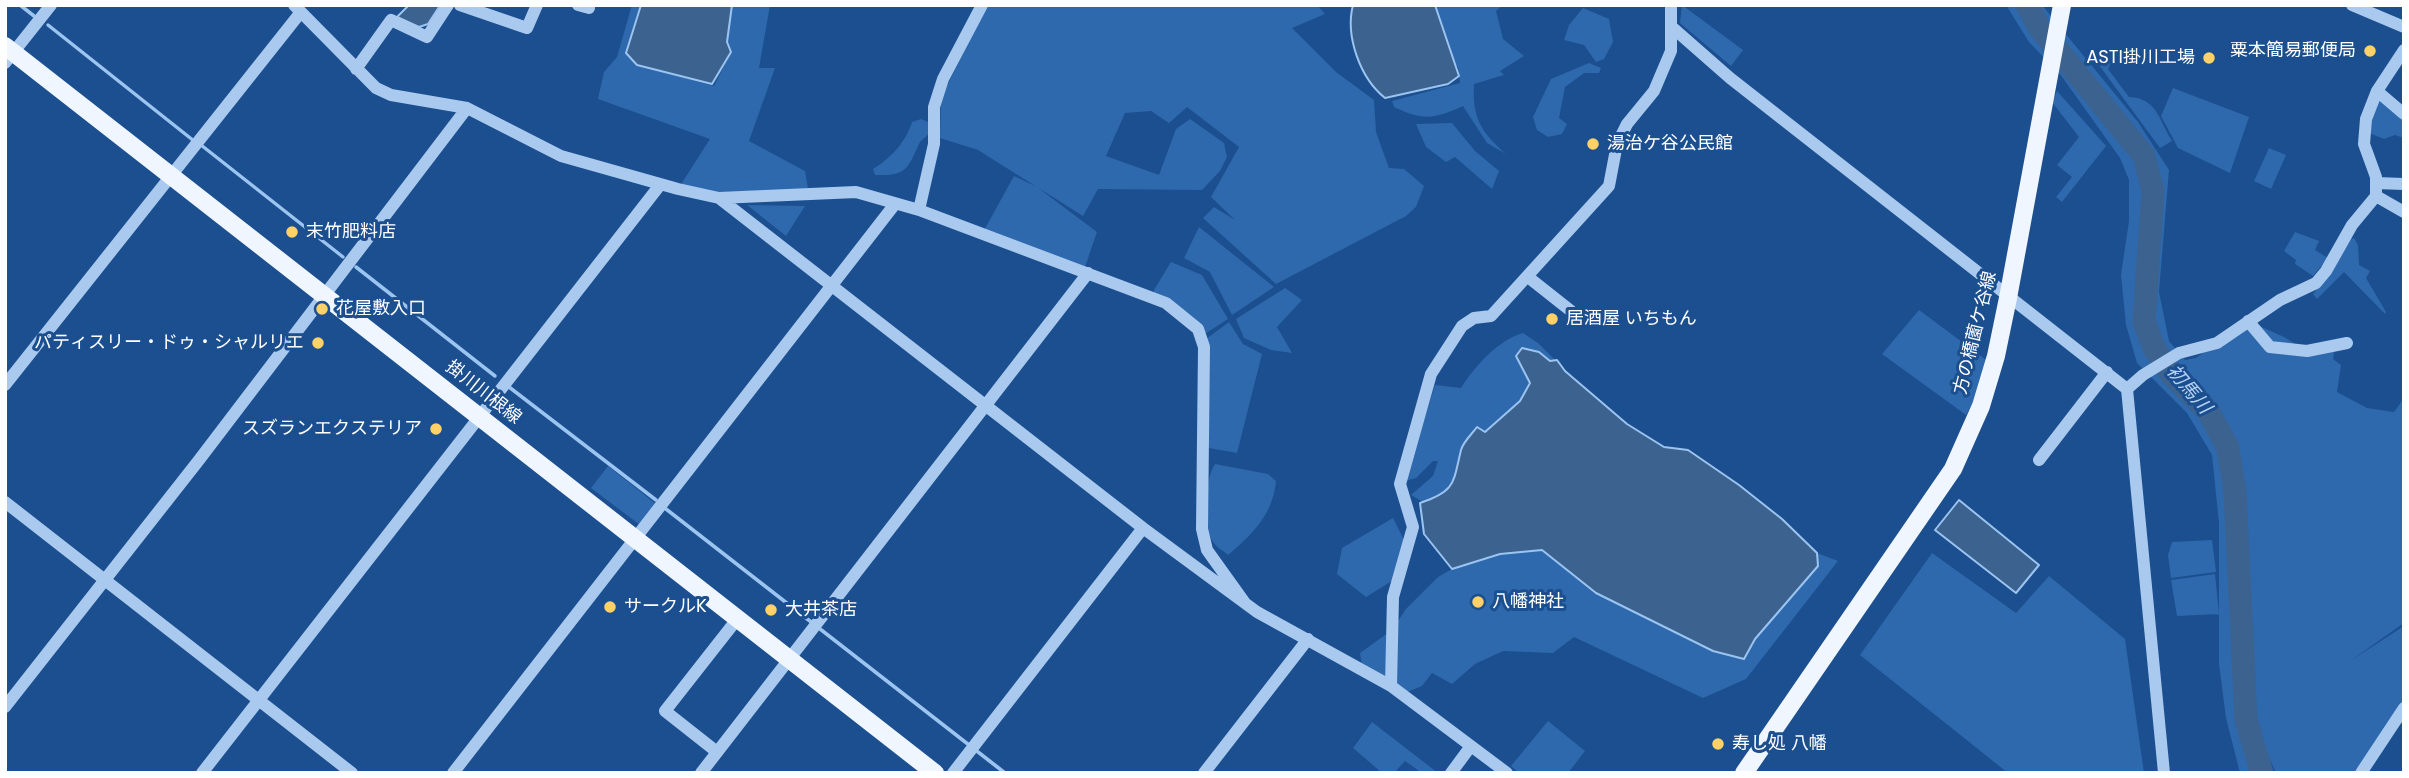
<!DOCTYPE html>
<meta charset="utf-8">
<style>
body{margin:0}
#map{position:relative;width:2409px;height:778px;overflow:hidden;background:#1b4f8f;font-family:Poppins,sans-serif}
canvas{display:block}
.frame{position:absolute;inset:0;border:7px solid #fff;pointer-events:none}
</style>
<div id="map">
<canvas width="2409" height="778"></canvas>
<div class="frame"></div>
</div>
<script>
const c = document.querySelector('canvas').getContext('2d');
c.lineJoin = 'round';
function fillPath(path, color) {
  c.fillStyle = color;
  c.fill(path, 'evenodd');
}
function stroke(path, color, width, dash) {
  c.strokeStyle = color;
  c.lineWidth = width;
  c.lineCap = dash ? 'butt' : 'round';
  c.setLineDash(dash || []);
  c.stroke(path);
}
function label(font, color, halo, rows, align = 'center') {
  c.font = font + ' Poppins,"Noto Sans JP",sans-serif';
  c.lineWidth = 6;
  c.setLineDash([]);
  c.textBaseline = 'middle';
  c.strokeStyle = halo;
  c.fillStyle = color;
  for (const [text, x, y, turn = 0] of rows) {
    c.save();
    c.translate(x, y);
    c.rotate((+turn || 0) * Math.PI / 180);
    c.textAlign = isNaN(turn) ? turn : align;
    if (halo) c.strokeText(text, 0, 0);
    c.fillText(text, 0, 0);
    c.restore();
  }
}
const green = new Path2D(`
 M632,5h8l-9,29 6,31 77,21 17,-34 -4,-10 2,-37h41l-11,63h16l-26,73 56,30 3,18 -73,8 -57,-8 32,-50 -112,-40 6,-27 13,-15z
 M987,5h330l8,9 -33,14 44,44 38,28 2,32 13,36 15,1 20,17 -8,21 -10,9 -130,68 -73,-66 11,-11 21,13 -24,-23 28,-50 -52,-40 -18,16 -18,-12 -26,2 -19,43 53,19 17,-46 14,-10 34,24 3,14 -7,14 -18,19 -104,-1 -15,27 -105,-66 -38,-12 1,-40z
 M1436,5h66l-6,6 7,28 21,17 -24,15 4,4 -30,9c-2,34 7,48 32,70l-19,-11 -24,-37c-29,13 -40,15 -69,1l-2,-6 68,-18 -2,-16 -10,-7z
 M1682,5l61,45 -12,16 -51,-43z
 M2006,5h36l96,117 31,48 -10,122 10,49 16,19 11,-2 52,-37 36,16 23,14 29,-11 -3,19 8,6 -4,27 30,16 27,4 10,-14v225l-54,38 54,-35v98l-8,-2 -43,51h-77l-10,-22 7,22h-33l-14,-55 -7,-54v-141l-7,-68 -25,-42 -50,-50 -11,-38 -5,-50 8,-54v-41l-9,-22 -60,-84 -31,-32z
 M1583,8l26,11 4,23 -9,17 -8,3 -12,-17 -20,-5 5,-15z
 M2093,57l19,4 -4,8 21,28c28,1 30,23 43,44l-12,7z
 M1589,63l12,5 -2,5h-15l-19,14 -6,31 8,6 -5,10 -14,3 -11,-7 -4,-13 18,-38z
 M2173,88l76,29 -19,56 -52,-25 -17,-32z
 M2057,91l49,55 -44,56 -6,-5 16,-20 -15,-12 22,-28 -27,-35z
 M2379,101h4l21,19v18l-9,-3 -11,4 -15,-6 2,-15z
 M921,119l9,4c1,12 -3,12 -10,19 -13,27 -12,34 -45,33l-2,-6c18,-11 33,-27 39,-47z
 M1452,123l23,28 24,20 -7,18 -37,-32 -9,5 -20,-15 -10,-23z
 M2269,148l17,7 -15,34 -17,-8z
 M1014,176l23,11 60,45 -12,35 -103,-33z
 M747,205l58,1 -19,30z
 M1199,227l75,60 -42,28 -22,-43 -26,-14z
 M2295,232l24,9 -4,9 13,8 -15,18 -18,-12 1,-4 -12,-9z
 M2354,238l4,7 1,20 11,6 -4,7 20,34 -1,2 -41,-42 -27,27 -4,-5 13,-15 24,-39z
 M1171,262l31,13 26,44 -28,18 -47,-39 1,-8z
 M1285,288l17,12 -25,27 15,26 -21,-3 -27,-12 -8,-19z
 M1919,310l74,55 -27,50 -84,-61z
 M1229,322l14,22 19,10 -25,99 -34,-6 -1,-105z
 M1523,333l15,10 24,24 -97,90 -19,34 -21,12 -14,-8 22,-19 5,-15h-5l-17,17 -11,3 30,-96 26,3c14,-22 37,-48 62,-55z
 M1215,464l53,10 8,7c-3,33 -23,53 -48,74 -4,-4 -11,-7 -14,-12 -13,-16 -10,-62 1,-79z
 M608,466l48,38 -16,21 -49,-37z
 M1393,518l11,22 -9,39 -29,18 -29,-23 5,-26z
 M2212,540l4,32 -45,6 -3,-23 4,-13z
 M1542,550l54,43 117,58 31,8 11,-20 63,-73 -1,-13 21,8 -92,118 -43,19 -129,-61 -21,16 -50,-2 -28,13 -23,20 -20,-11 -10,13 -20,8 -40,-28 -2,-13 32,-23 14,-21 32,-32 14,-8 48,-15z
 M1932,553l84,60 33,-37 76,63 19,134h-136l-148,-118z
 M2215,574l4,40 -42,2 -6,-36z
 M1548,721l37,30 -17,22h-49l-8,-7z
 M1372,722l66,51h-16l-17,-12 -11,12h-12l-29,-25z`);
const water = new Path2D(`
 M409,5h30v2l-11,17 -9,3 -22,-10z
 M641,5h91l-5,37 4,10 -19,32 -75,-19 -11,-12z
 M1353,5h82l24,71 -11,8 -63,14c-25,-20 -40,-62 -32,-93z
 M1522,348l17,4 11,9 7,-1 8,11 62,53 37,23 24,3 51,35 43,34 35,34 1,13 -63,73 -11,20 -31,-8 -117,-58 -54,-43 -42,4 -48,15 -28,-35 -4,-31c36,-12 33,-20 41,-53 2,-8 11,-16 16,-23l8,5 35,-31 10,-18 -14,-27z
 M1959,500l80,65 -23,28 -81,-63z`);
const stream = new Path2D(`
 M20,5l14,11
 M48,25l146,116
 M201,145l142,112
 M356,267l139,109
 M509,387l147,113
 M666,509l339,264`);
const river = new Path2D(`
 M2027,5l12,22 105,129 9,35 -9,130 10,27 18,27 36,36 20,37 7,44 11,228 16,53`);
const minor = new Path2D(`
 M294,5l82,83 15,7 76,13 94,48 117,33 41,9 137,-6 63,18 247,93 32,26 6,18 -2,182 5,21 38,53
 M460,5l67,23 10,-23
 M578,5l11,3v-3
 M2352,5l52,22
 M1673,28l57,50 397,311 37,384
 M5,63l46,-58
 M356,69l35,-49 36,17 21,-32
 M2377,91l27,23
 M2376,183l28,1
 M2376,196l28,16
 M719,198l424,330 114,84 134,74 116,87
 M919,210l15,-66v-37l9,-28 39,-74
 M1528,277l43,34
 M2248,321l22,26 37,4 40,-8
 M5,385l296,-373
 M2127,389l16,-14 36,-22 38,-10 63,-43 36,-17 10,-12 26,-46 24,-29v-19l-12,-33 2,-25 11,-28 27,-41
 M2039,460l68,-88
 M5,502l347,271
 M1391,686l2,-89 20,-70 -13,-43 31,-110 31,-48 12,-8 17,-2 118,-130 8,-42 10,-20 27,-33 17,-40v-46
 M5,707l194,-247 268,-352
 M717,752l-52,-41 73,-93
 M202,773l458,-588
 M453,773l442,-569
 M701,773l387,-500
 M953,773l190,-245
 M1204,773l104,-134
 M1451,773l20,-27
 M2361,773l43,-65`);
const major = new Path2D(`
 M5,46l930,727
 M1744,773l209,-304 28,-63 15,-50 12,-58 54,-293`);
const markers = [
 [2370,51,7,"#ffd166"],
 [2209,58,7,"#ffd166"],
 [1593,144,7,"#ffd166"],
 [292,232,7,"#ffd166"],
 [322,309,7,"#ffd166"],
 [1552,319,7,"#ffd166"],
 [318,343,7,"#ffd166"],
 [436,429,7,"#ffd166"],
 [1478,602,7,"#ffd166"],
 [610,607,7,"#ffd166"],
 [771,610,7,"#ffd166"],
 [1718,744,7,"#ffd166"]
];
const poiNames = [
 ["粟本簡易郵便局",2356,51,"right"],
 ["ASTI掛川工場",2195,58,"right"],
 ["湯治ケ谷公民館",1607,144],
 ["末竹肥料店",306,232],
 ["花屋敷入口",336,309],
 ["居酒屋 いちもん",1566,319],
 ["パティスリー・ドゥ・シャルリエ",304,343,"right"],
 ["スズランエクステリア",422,429,"right"],
 ["八幡神社",1492,602],
 ["サークルK",624,607],
 ["大井茶店",785,610],
 ["寿し処 八幡",1732,744]
];
const streetNames = [
 ["方の橋薗ケ谷線",1976,333,-76],
 ["掛川川根線",483,393,38]
];
const waterNames = [
 ["初馬川",2188,390,50]
];
fillPath(green, '#2e69ad');
fillPath(water, '#3c6290');
stroke(water, '#9cc4f0', 2);
stroke(stream, '#9cc4f0', 3.5);
stroke(river, '#3c6290', 23);
stroke(minor, '#a9c9ee', 12);
stroke(major, '#f0f6ff', 18);
for (const [x, y, r, color] of markers) {
  const dot = new Path2D();
  dot.arc(x, y, r, 0, 2 * Math.PI);
  c.fillStyle = color;
  c.fill(dot);
  stroke(dot, '#1b4f8f', 2.5);
}
label('18px', '#fff', '#1b4f8f', poiNames, 'left');
label('18px', '#fff', '#1b4f8f', streetNames);
label('italic 19px', '#b5d3f5', '#1b4f8f', waterNames);
</script>
